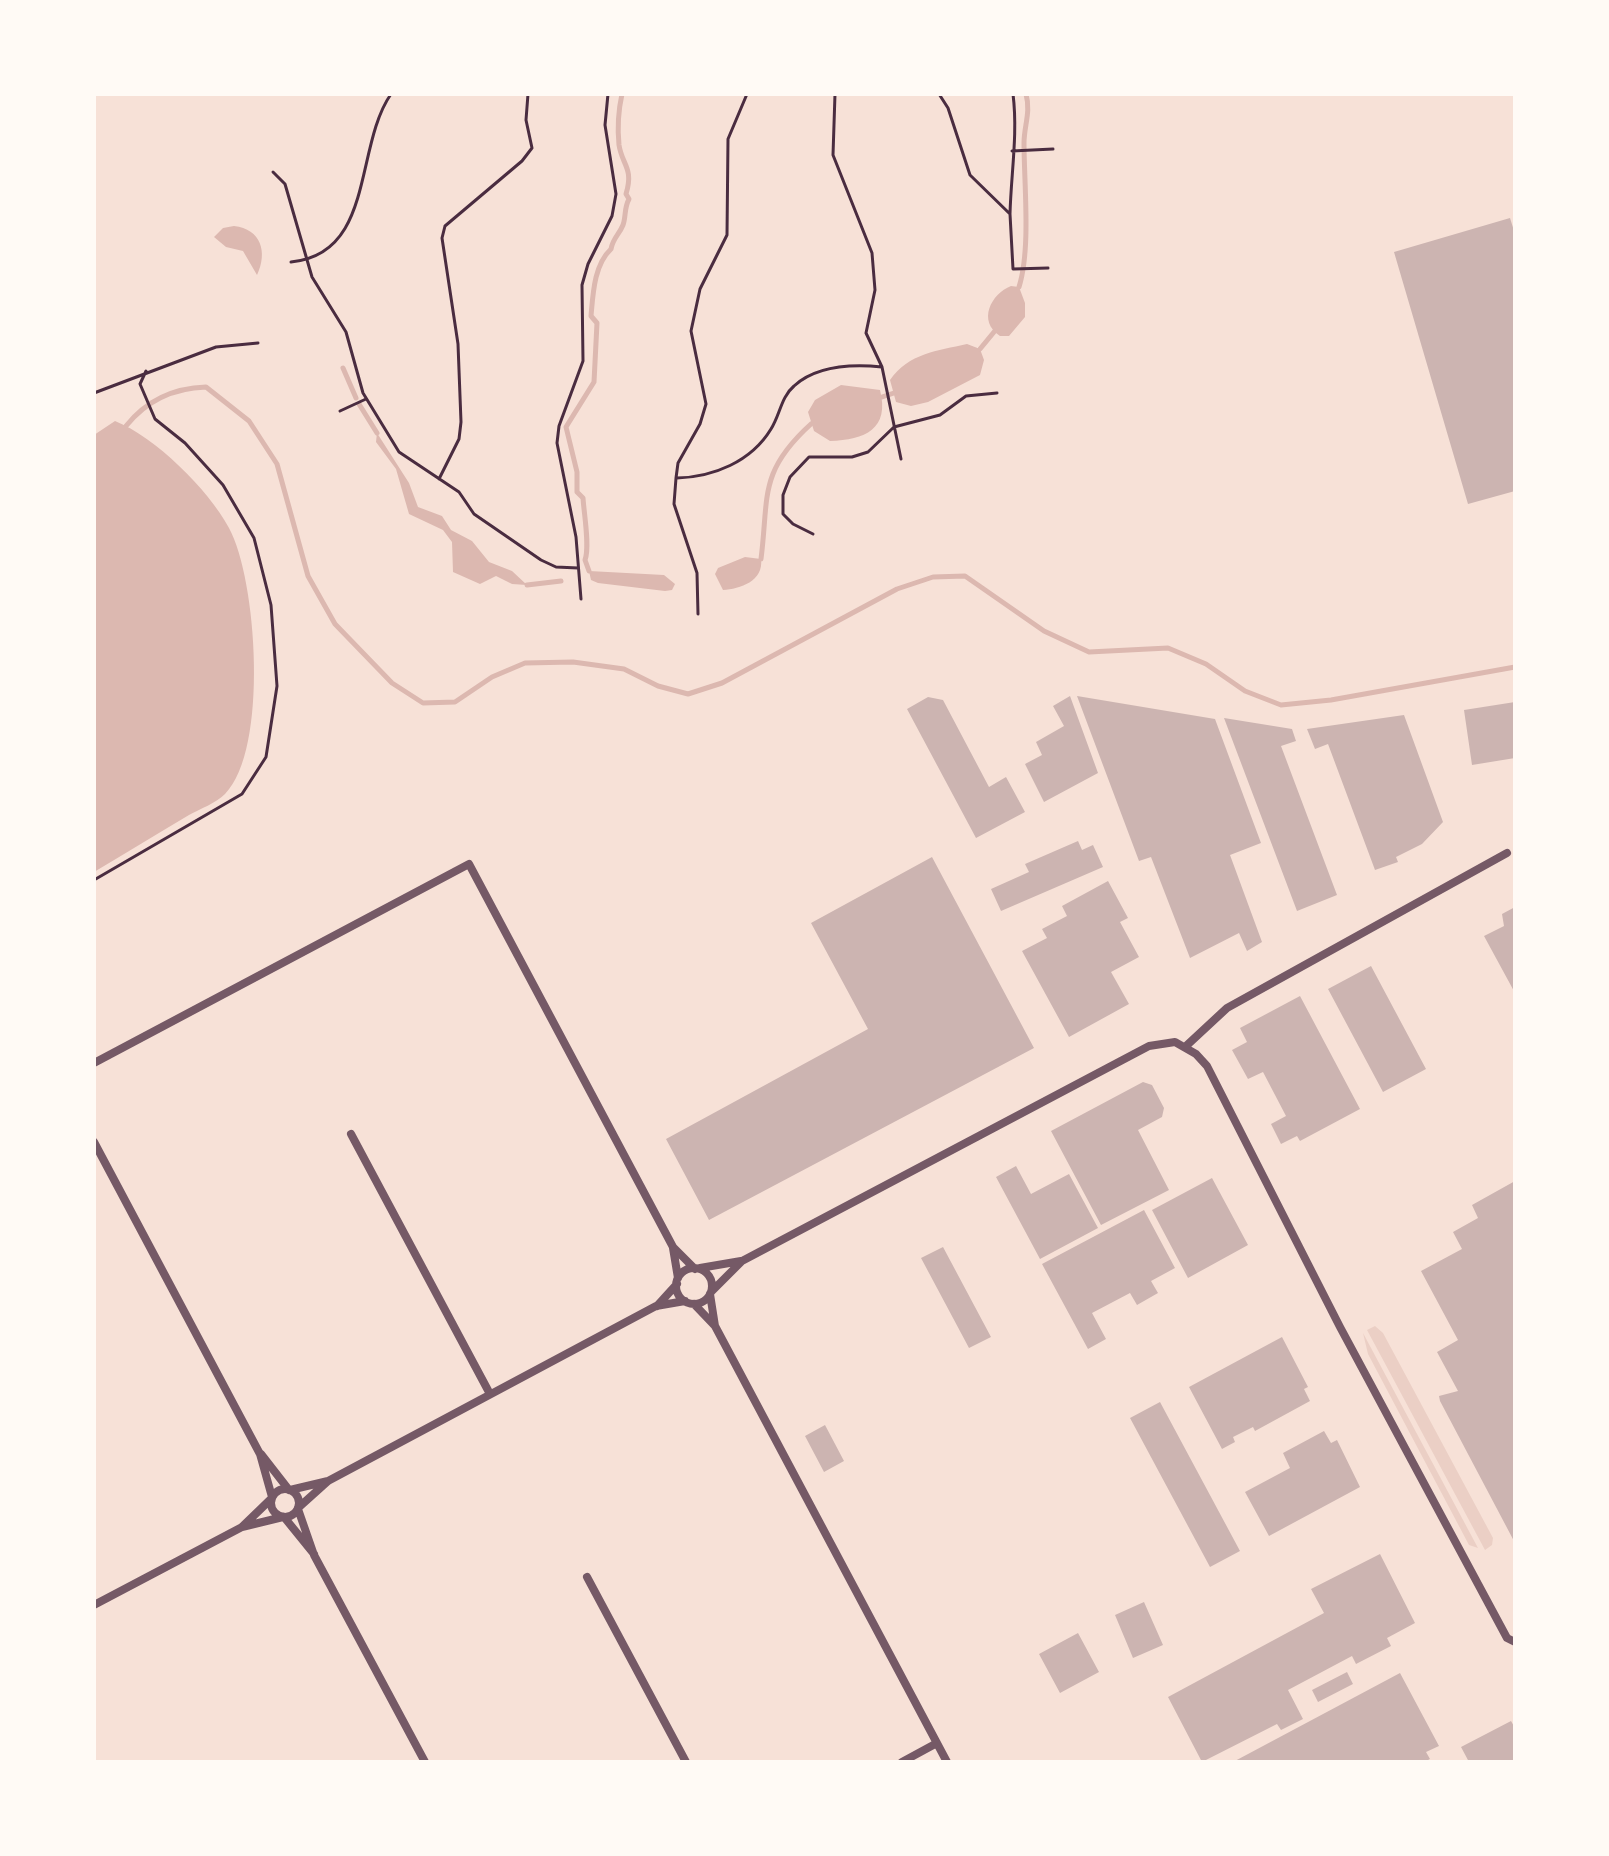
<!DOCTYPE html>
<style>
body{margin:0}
#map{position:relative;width:1609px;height:1856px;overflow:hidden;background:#f7e1d7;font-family:"Source Sans 3",sans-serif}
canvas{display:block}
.frame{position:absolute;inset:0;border:96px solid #fffaf5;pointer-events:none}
</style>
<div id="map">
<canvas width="1609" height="1856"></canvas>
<div class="frame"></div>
</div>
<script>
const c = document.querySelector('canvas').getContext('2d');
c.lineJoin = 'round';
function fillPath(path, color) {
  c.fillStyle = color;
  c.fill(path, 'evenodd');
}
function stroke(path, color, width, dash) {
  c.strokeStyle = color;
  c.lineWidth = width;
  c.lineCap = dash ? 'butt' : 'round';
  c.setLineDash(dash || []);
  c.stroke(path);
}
const green = new Path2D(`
 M1375,1326l8,7 110,205 -1,7 -7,5 -118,-220z
 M1363,1333l115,215 -9,-3 -101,-191z`);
const water = new Path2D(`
 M234,226c27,3 34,26 23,49l-14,-24 -17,-4 -12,-10 9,-9z
 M1011,286l8,1 6,16v14l-16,19h-9c-23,-15 -9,-42 11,-50z
 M967,344l13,5 4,11 -4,15 -52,27 -17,4 -15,-4 -6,-22c19,-27 47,-29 77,-36z
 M841,385l39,5c10,39 -15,50 -50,51l-16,-10 -6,-19 7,-12z
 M115,421c40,16 93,68 114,107 28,51 40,222 -4,266 -9,9 -25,15 -36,21 -32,19 -63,38 -95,57v-437z
 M377,433l32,50 9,24 24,9 9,14 21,11 17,21 23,9 15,14 -15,-1 -16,-8 -16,8 -27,-12 -1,-30 -9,-12 -34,-16 -13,-45 -20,-27z
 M745,557l16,2c3,22 -21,30 -38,31l-8,-16 3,-6z
 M589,571l75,4 11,9 -3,6 -7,1 -67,-8 -7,-3z`);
const stream = new Path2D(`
 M1019,287c12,-38 5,-103 5,-144 0,-17 7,-31 2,-49
 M980,349l14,-17
 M343,368l13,30
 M882,397l12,-4
 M359,404l18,29
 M126,426c20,-25 48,-38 80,-39l43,34 28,43 31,112 27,48 57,59 31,20 32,-1 37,-25 33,-14 48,-1 51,7 34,17 30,8 34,-11 175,-94 36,-12 32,-1 79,55 45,21 79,-4 38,16 39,27 36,14 50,-5 184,-33
 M761,559c8,-62 -3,-87 50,-135
 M589,571l-4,-11c5,-13 -1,-46 -2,-62l-6,-6v-20l-11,-45 28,-45 3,-59 -6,-7c2,-22 3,-51 20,-67 2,-11 8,-14 12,-24 3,-8 1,-17 6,-26l-3,-5c8,-26 -4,-29 -7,-49 -2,-20 -1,-33 3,-51
 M527,585l34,-4`);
const building = new Path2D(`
 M1510,218l5,16v257l-47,13 -74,-252z
 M1070,696l28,77 -54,29 -19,-38 17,-9 -6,-13 28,-16 -11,-20z
 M1077,696l138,23 46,124 -31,12 32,87 -15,9 -8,-18 -49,25 -39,-101 -12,4z
 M928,697l15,3 46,87 17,-10 19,35 -49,26 -69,-129z
 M1515,702v56l-43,7 -8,-55z
 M1404,715l39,107 -21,22 -26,13 2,5 -23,8 -47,-126 -13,5 -8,-20z
 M1224,718l68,11 4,12 -15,5 56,149 -40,16z
 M1078,841l4,9 11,-5 10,22 -102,44 -10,-22 38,-17 -4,-8z
 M932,857l102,191 -325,172 -43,-81 202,-110 -57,-106z
 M1108,881l20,37 -8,4 19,35 -28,15 18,32 -60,33 -47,-86 25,-13 -5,-9 25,-13 -5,-10z
 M1515,907v86l-31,-57 20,-10 -2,-12z
 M1371,966l55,103 -43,23 -55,-103z
 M1300,996l60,113 -60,32 -3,-5 -16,8 -10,-20 15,-8 -23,-44 -15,7 -16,-29 15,-8 -7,-14z
 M1143,1082l9,3 12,23 -2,9 -24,13 31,60 -68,35 -50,-94z
 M1016,1166l15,28 38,-20 29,54 -58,31 -44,-82z
 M1212,1178l36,67 -60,33 -36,-68z
 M1515,1181v362l-75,-142 -1,-5 19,-5 -21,-39 21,-12 -37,-69 41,-22 -9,-17 25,-14 -6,-13z
 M1144,1210l31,58 -24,13 7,12 -21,12 -7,-12 -38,20 14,26 -18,10 -46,-85z
 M943,1247l48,90 -22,11 -48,-90z
 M1282,1337l26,50 -4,2 6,12 -55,30 -2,-4 -20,10 2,5 -13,7 -33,-62z
 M1160,1402l80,149 -30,16 -80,-149z
 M825,1425l19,36 -20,11 -19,-36z
 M1324,1431l7,12 6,-3 23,47 -91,49 -24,-44 45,-24 -7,-15z
 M1380,1554l35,69 -28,15 4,8 -35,18 -4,-8 -64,34 15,29 -22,11 -4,-6 -75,38 -34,-65 156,-84 -13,-24z
 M1144,1602l19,43 -30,13 -18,-43z
 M1078,1633l21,39 -39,21 -21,-39z
 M1347,1672l6,12 -35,18 -6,-12z
 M1400,1673l39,73 -13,6 4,7 -6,3h-191z
 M1511,1721l4,7v34h-46l-8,-15z`);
const path = new Path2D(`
 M835,94l-2,61 39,98 3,37 -9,43 16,34 19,92
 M939,94l9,14 22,67 40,39 3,55 35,-1
 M1012,151l41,-2
 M273,172l12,12 27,93 34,55 17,61 36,59 60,40 15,22 67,46 15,7 22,1
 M1010,214c1,-40 8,-80 3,-120
 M291,262c84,-8 63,-115 100,-168
 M94,393l122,-46 42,-4
 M340,411l26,-12
 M677,478c36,-1 74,-16 94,-49 9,-14 10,-32 23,-43 23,-21 58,-22 88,-19
 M439,479l20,-40 2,-17 -3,-78 -16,-106 3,-12 77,-65 10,-13 -6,-28 2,-26
 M813,534l-20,-10 -10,-10v-19l7,-18 19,-20h43l16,-5 26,-25 46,-12 26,-19 31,-3
 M581,599l-5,-62 -19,-94 2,-17 24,-65 -1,-76 6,-21 24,-48 4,-22 -11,-69 3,-31
 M698,614l-1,-41 -23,-69 2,-26 2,-15 22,-39 6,-20 -15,-73 9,-42 27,-54 1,-96 19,-45
 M94,880l148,-86 24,-37 11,-71 -6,-81 -17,-67 -31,-53 -38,-42 -30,-24 -15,-35 6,-13`);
const minor = new Path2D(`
 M1185,1047l42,-39 280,-155
 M94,1063l375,-199 204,383 22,22
 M351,1134l139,260
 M94,1142l166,312 12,43
 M673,1248l5,30
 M700,1268l41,-7
 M676 1286a18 18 0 1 1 36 0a18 18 0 1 1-36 0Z
 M711,1292l31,-31 407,-215 26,-4 21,12 11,12 133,261 167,311 8,4
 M710,1294l5,32
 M694,1304l21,22 232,436
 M657,1306l20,-22
 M261,1454l28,36
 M271 1503a14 14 0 1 1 28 0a14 14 0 1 1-28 0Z
 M290,1490l38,-9
 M298,1508l30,-27 328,-175 29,-5
 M298,1509l16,46 111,207
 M284,1517l30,37
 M242,1527l41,-10
 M587,1577l99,185
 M94,1605l148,-78 30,-29
 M902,1762l35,-19`);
fillPath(green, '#ebcfc5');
fillPath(water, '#dcb8b0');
stroke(stream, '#dcb8b0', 5);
fillPath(building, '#ccb4b1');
stroke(path, '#4a2c40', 3);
stroke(minor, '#755966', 8);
</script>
